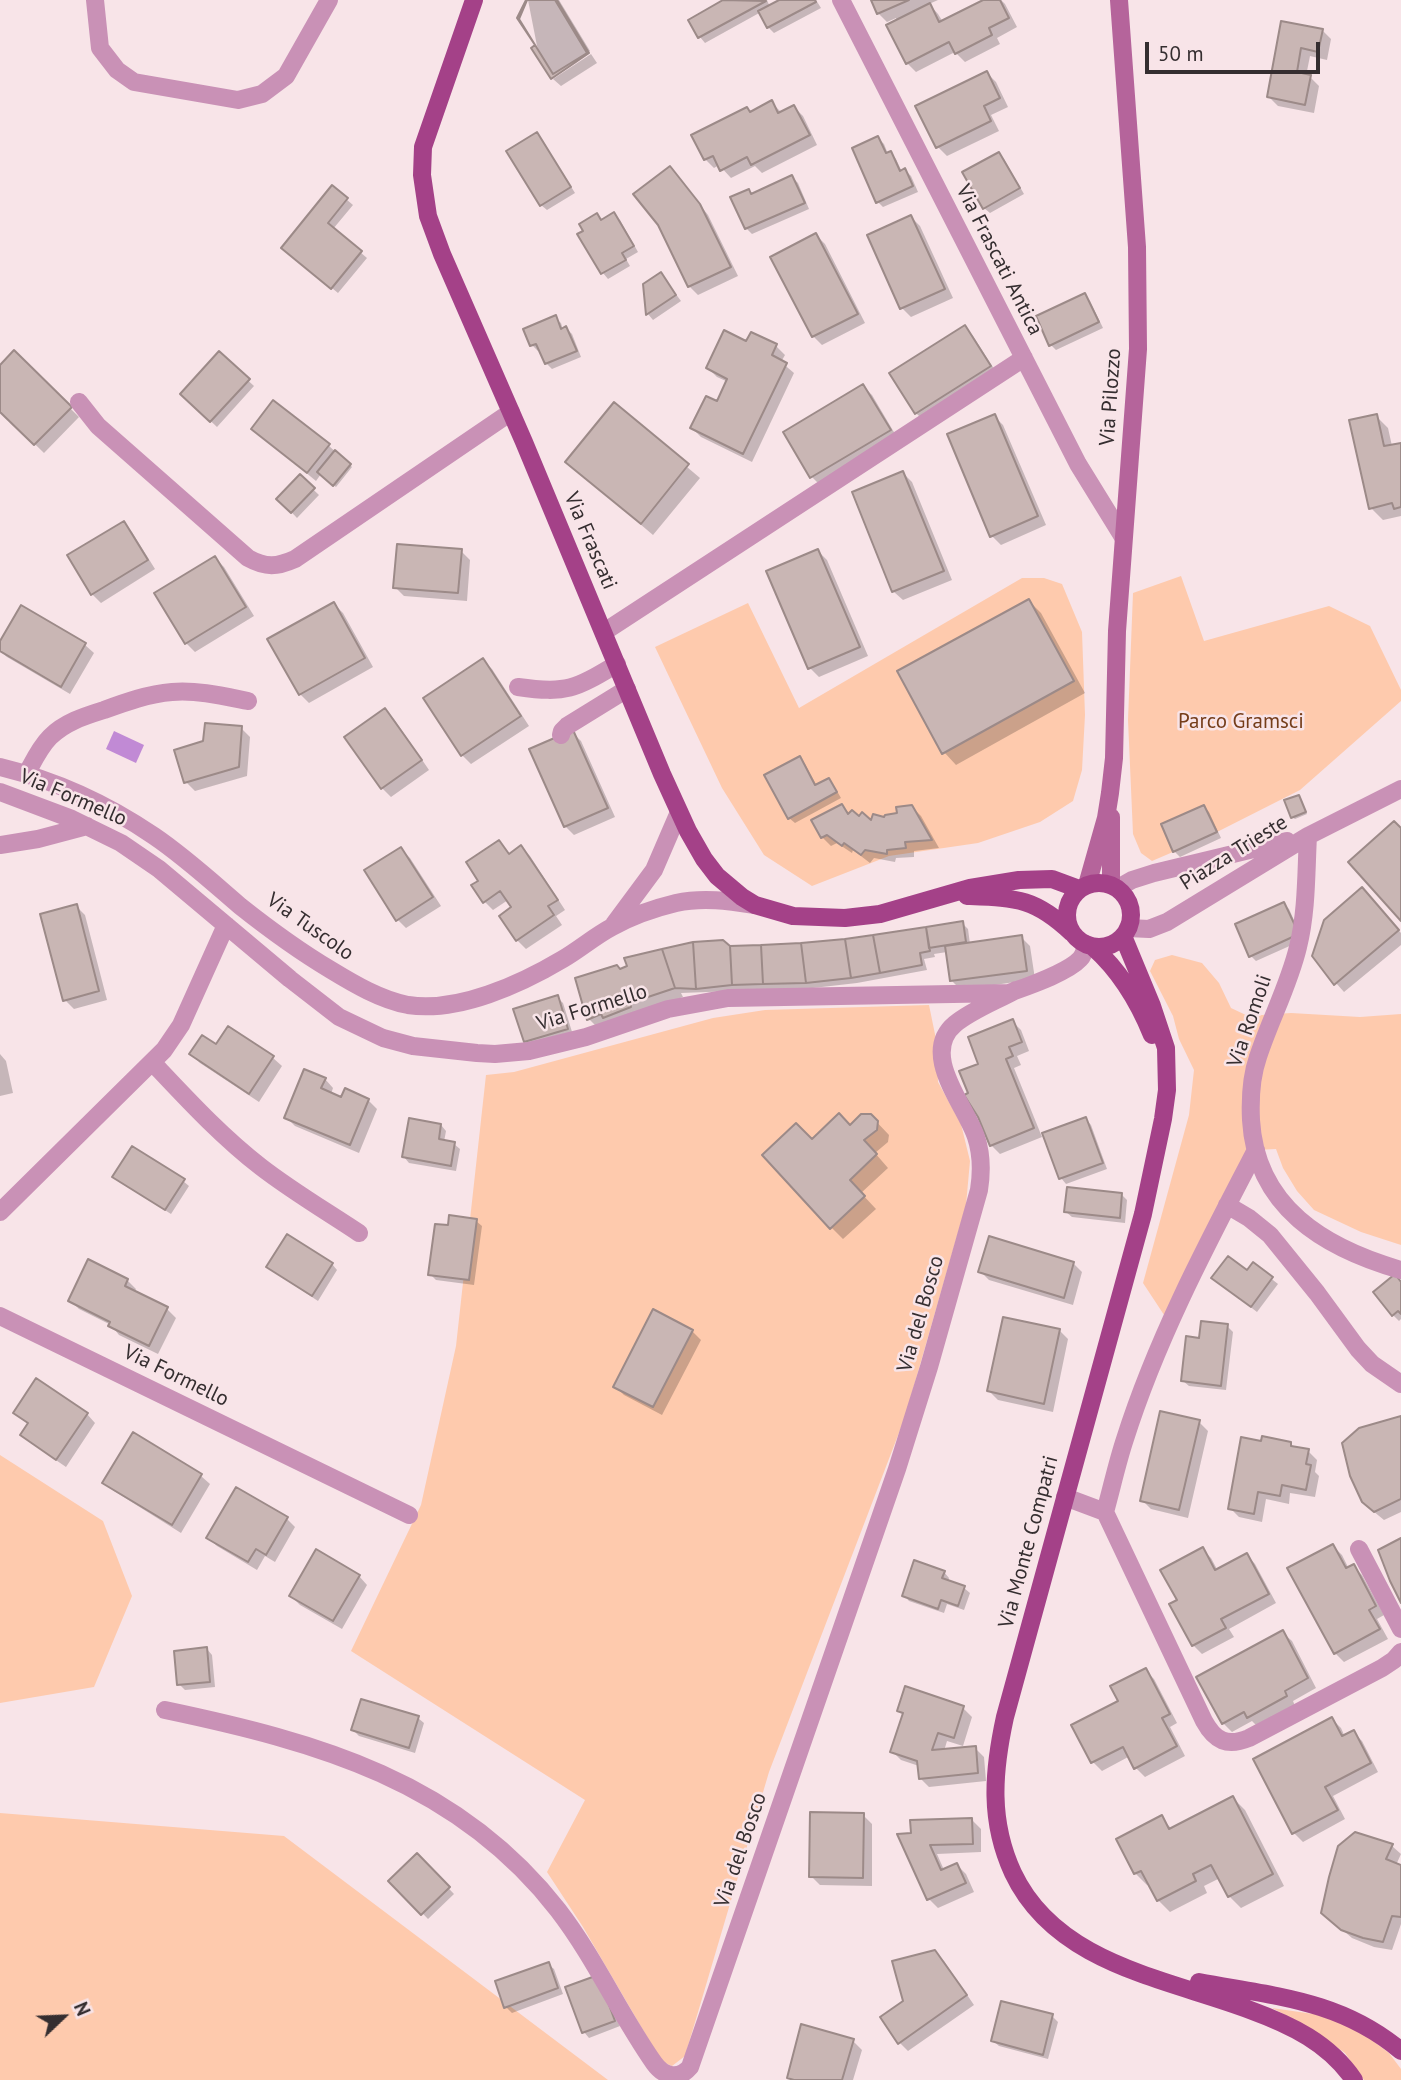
<!DOCTYPE html>
<style>
body{margin:0}
#map{position:relative;width:1401px;height:2080px;overflow:hidden;background:#f8e4e8;font-family:"PT Sans",sans-serif}
canvas{display:block}
.north{position:absolute;left:28px;top:1982px;width:70px;height:70px;-webkit-text-stroke:5px #f8e4e8;paint-order:stroke;rotate:67deg;font-size:19px;font-weight:700;line-height:28px;text-align:center;color:#352e30}
.north::after{content:'';display:block;margin:auto;width:24px;height:32px;background:#352e30;clip-path:polygon(50% 0,100% 100%,50% 72%,0 100%)}
.scale{position:absolute;left:1145px;top:42px;width:175px;height:32px;box-sizing:border-box;border:4px solid #352e30;border-top:0;padding-left:9px;font-size:21px;line-height:24px;white-space:nowrap;color:#352e30;-webkit-text-stroke:5px #f8e4e8;paint-order:stroke}
</style>
<div id="map">
<canvas width="1401" height="2080"></canvas>
<div class="north">N</div>
<div class="scale">50 m</div>
</div>
<script>
const c = document.querySelector('canvas').getContext('2d');
c.lineJoin = 'round';
function fillPath(path, color) {
  c.fillStyle = color;
  c.fill(path, 'evenodd');
}
function stroke(path, color, width, dash) {
  c.strokeStyle = color;
  c.lineWidth = width;
  c.lineCap = dash ? 'butt' : 'round';
  c.setLineDash(dash || []);
  c.stroke(path);
}
function label(font, color, halo, rows, align = 'center') {
  c.font = font + ' "PT Sans",sans-serif';
  c.lineWidth = 5;
  c.setLineDash([]);
  c.textBaseline = 'middle';
  c.strokeStyle = halo;
  c.fillStyle = color;
  for (const [text, x, y, turn = 0] of rows) {
    c.save();
    c.translate(x, y);
    c.rotate((+turn || 0) * Math.PI / 180);
    c.textAlign = isNaN(turn) ? turn : align;
    if (halo) c.strokeText(text, 0, 0);
    c.fillText(text, 0, 0);
    c.restore();
  }
}
const green = new Path2D(`
 M1181,576l23,65 125,-35 41,20 31,64v11l-101,89 -83,42 -13,-27 -43,19 12,28 -21,9 -11,-8 -8,-19 -5,-114 5,-127z
 M1022,578h22l18,6 20,48 3,83 -3,55 -9,31 -33,21 -62,21 -89,13 -77,30 -48,-31 -42,-67 -67,-141 93,-44 51,105z
 M1172,955l30,8 17,20 12,25 17,8 43,-3 69,4 41,-3v231l-40,-13 -47,-22 -17,-19 -14,-23 -7,-19 -20,1 -86,174 -27,-41 46,-168 5,-45 -15,-31 -6,-23 -23,-45 5,-11z
 M929,1005l8,39 1,38 23,42 9,37 -4,44 -61,212 -136,355 -84,284 -13,10 -11,-5 -78,-134 -36,-55 38,-72 -234,-149 70,-146 35,-159 30,-271 28,-3 199,-54 52,-8z
 M0,1455l103,66 29,75 -38,91 -94,16z
 M0,1813l284,23 324,244h-608z
 M1272,2008l62,9 26,14 29,22 12,16v11h-37l-19,-27 -35,-25z`);
const water = new Path2D(`
 M114,731l30,14 -8,18 -30,-14z`);
const shadow = new Path2D(`
 M528,0h31l31,51 -39,25 -14,-30z
 M726,0h41l3,7 13,-7h33l5,8 -47,25 -6,-6 -7,-15 -56,31 -5,-6 -10,-17z
 M873,0h65l-9,4 9,10 5,8 44,-22h14l4,4 12,23 -20,11 3,6 -35,18 -10,-10 -39,20 -9,-9 -11,-45 -9,4 -9,-9z
 M1283,23l39,7 9,9 -4,21 -17,-4 -4,20 4,1 9,9 -5,27 -36,-7 -9,-9z
 M591,54l6,9 -36,23 -8,-7z
 M987,73l9,9 12,25 -17,8 8,16 -52,25 -9,-9 -20,-40z
 M772,103l10,10 12,-6 9,9 14,29 -55,28 -7,-7 -24,12 -12,-13 -5,3 -9,-9 46,-46z
 M537,134l5,6 33,53 -28,17 -6,-5z
 M878,138l6,6 4,10 3,-1 5,6 6,13 3,-2 6,6 7,16 -35,15 -5,-5z
 M999,154l5,5 20,35 -34,19 -6,-5z
 M678,177l30,38 30,61 -40,19 -9,-9z
 M792,177l6,6 11,26 -57,25 -6,-6 2,-37 4,4z
 M332,187l21,18 -20,24 34,29 -29,35 -49,-40z
 M597,215l5,6 12,-6 6,5 18,32 -12,7 4,7 -22,13 -5,-6 -23,-38z
 M911,217l9,9 33,72 -42,19 -9,-9 -33,-72z
 M816,235l9,9 40,79 -43,22 -9,-9z
 M661,274l20,27 -28,19 -5,-6 -3,-29z
 M1085,295l5,6 13,27 -47,22 -5,-5z
 M555,318l6,5 2,7 3,-2 6,6 9,23 -29,12 -6,-6 -5,-13 -3,1 -6,-6z
 M964,327l9,9 25,39 -73,47 -9,-9z
 M747,344l29,2 9,9 -4,7 13,11 -42,89 -51,-25 -9,-9 26,-25 10,-21 -11,-5 -9,-9z
 M14,353l65,64 -35,36 -44,-43v-42z
 M219,354l35,32 -37,41 -35,-33z
 M863,386l9,9 26,44 -77,47 -9,-9 -27,-44z
 M614,405l86,73 -47,57 -86,-73z
 M994,416l9,9 43,100 -45,20 -9,-9z
 M1376,416l12,12 4,18 9,-2v72l-18,4 -12,-12z
 M253,429l75,16 24,22 -16,20 -15,-13 -5,7z
 M903,473l9,9 40,98 -49,20 -9,-8 -40,-99z
 M300,477l19,18 -22,23 -18,-19z
 M123,523l9,9 23,37 -54,34 -9,-9z
 M461,551l9,9 -3,41 -63,-5 -9,-9z
 M818,551l9,9 41,96 -49,21 -9,-9 -41,-96z
 M215,558l9,9 30,49 -59,36 -9,-9z
 M1029,601l12,12 44,80 -129,72 -12,-13z
 M334,604l9,9 30,54 -64,36 -9,-9z
 M22,607l63,38 9,8 -24,41 -63,-37 -7,-6v-6z
 M483,661l9,8 37,57 -58,38 -9,-9z
 M385,710l9,9 35,51 -38,27 -9,-9z
 M241,728l9,9 -3,39 -52,15 -9,-9z
 M572,732l9,9 34,76 -41,18 -9,-9z
 M799,758l6,6 12,22 12,-6 5,6 7,12 -46,25 -6,-5z
 M1299,797l8,17 -12,5 -3,-2z
 M842,806l8,8 22,10 27,-9 13,-8 9,9 18,32 -25,3v6l-18,1 -1,4 -21,-4 -4,5 -17,-13 -1,3 -15,-10 -6,3 -9,-9z
 M1204,807l5,5 12,26 -41,19 -6,-6z
 M499,842l11,12 11,-7 9,9 35,54 -9,6 6,9 -36,24 -9,-9 -4,-32 -5,-8 -15,10 -9,-9 -3,-20z
 M401,849l9,9 31,48 -35,22 -9,-9z
 M1370,899l31,34v12l-57,47 -8,-9z
 M1284,904l5,5 14,31 -47,21 -5,-5z
 M76,906l9,9 22,85 -33,9 -9,-9z
 M962,923l6,6 2,15 51,-7 9,9 5,33 -74,11 -9,-9 -5,-29 -13,2 1,3 -11,2 3,11 -70,13 -44,5 -132,5 2,4 -85,31 -9,-9 31,-49 109,-23 108,-6z
 M557,997l6,6 10,32 -42,12 -6,-5z
 M1012,1021l9,9 8,21 -12,5 4,9 -7,3 28,69 -42,17 -9,-9 -21,-51 10,-29z
 M217,1047l56,11 9,8 -23,36 -59,-39 -9,-9z
 M0,1054l6,7 7,32 -13,3z
 M325,1079l8,9 -2,6 11,5 26,1 9,9 -18,44 -64,-27 -9,-9z
 M871,1116l18,19 -1,7 -13,11 13,15 -27,25 15,16 -33,30 -12,-12 19,-100z
 M1086,1119l5,6 16,44 -41,15 -5,-6z
 M441,1125l5,6 -2,11 10,2 6,5 -4,22 -47,-8 -5,-6z
 M115,1177l68,4 6,5 -18,28 -51,-32z
 M1121,1194l6,6 -2,23 -53,-6 -6,-5z
 M476,1221l6,5 -8,59 -38,-5 -6,-6 19,-47z
 M1073,1263l9,9 -9,33 -84,-25 -9,-9z
 M332,1264l5,6 -19,31 -44,-29 -6,-5z
 M1254,1265l24,19 -21,28 -38,-29 29,-10z
 M127,1280l9,9 -2,4 33,16 9,9 -18,36 -39,-19 -8,-10 -32,-16 -9,-9z
 M1401,1283v36l-2,2 -6,-6z
 M1227,1326l6,6 -7,58 -37,-4 -6,-5 17,-41z
 M1059,1330l9,9 -15,73 -55,-12 -9,-9z
 M692,1331l9,9 -39,75 -38,-20 -9,-9z
 M15,1413l72,1 8,9 -29,44 -35,-24 -9,-9 7,-9z
 M1401,1418v94l-17,8 -11,-9z
 M1199,1422l9,9 -20,87 -37,-9 -9,-9z
 M133,1434l68,42 9,8 -29,49 -67,-42 -9,-9z
 M1262,1443h28l6,6 12,2 9,9 -2,12 4,4 -4,21 -25,-4 -1,11 -23,-5 -4,23 -23,-5 -9,-9z
 M287,1519l8,8 -20,35 -10,-6 -8,14 -40,-24 -9,-8z
 M1333,1546l9,9 7,14 4,-3 9,9 22,40 -7,4 11,20 -44,23 -9,-9z
 M1202,1549l9,9 7,13 29,-16 8,9 21,39 -47,26 5,8 -32,17 -9,-9 -21,-40 7,-4z
 M944,1572l5,6 -1,4 16,6 6,5 -6,17 -17,-6 -3,9 -35,-12 -5,-6z
 M359,1576l8,9 -25,44 -42,-24 -9,-9z
 M1283,1633l9,8 24,47 -23,13 2,5 -38,20 -5,-5 -20,11 -9,-9z
 M207,1649l5,6 3,32 -30,3 -6,-6z
 M1145,1670l9,9 23,44 -7,4 15,29 -40,21 -9,-9 -6,-12 -28,15 -9,-9 27,-61z
 M963,1708l9,9 -9,29 -16,-5 -3,10 31,-3 9,9 2,24 -57,6 -9,-9 -1,-12 -18,-6 -9,-9 12,-35 -5,-6z
 M418,1718l6,5 -9,30 -56,-17 -6,-6z
 M1332,1719l9,9 4,9 8,-5 9,9 16,31 -45,24 12,23 -42,23 -9,-9z
 M1233,1798l12,12 39,76 -43,22 -12,-12 -9,-18 -16,8 3,7 -37,19 -12,-12 -8,-16 -3,1 -12,-12 26,-55 11,11z
 M863,1815l9,9v62l-52,-1 -9,-9z
 M972,1820l9,9v23l-44,2 7,16 13,-5 9,9 8,18 -36,16 -9,-9 -29,-63z
 M1392,1846l9,8 -5,11 5,2v57l-9,26 -18,-3 -22,-9 -20,-17z
 M417,1855l37,39 -26,25 -37,-38z
 M935,1952l9,9 30,44 -66,46 -9,-9z
 M548,1964l6,5 9,25 -51,19 -6,-6z
 M603,1983l17,43 -31,12 -5,-6z
 M1052,2016l6,6 -10,37 -49,-13 -6,-5z
 M853,2041l9,9 -9,30h-62l-2,-3z`);
const building = new Path2D(`
 M526,0h31l32,53 -38,26 -20,-31 4,-3 -18,-27z
 M527,0h28l32,53 -34,21 -34,-55z
 M723,0l43,1 -68,37 -10,-18z
 M779,0h36l1,2 -49,26 -9,-17z
 M871,0h38l-32,14z
 M983,0h17l9,18 -20,10 3,7 -37,19 -6,-12 -43,22 -20,-39 44,-22 9,19z
 M1281,21l42,8 -5,23 -17,-4 -4,24 14,3 -6,30 -38,-8z
 M987,71l13,27 -16,8 7,15 -55,27 -21,-42z
 M772,100l6,13 16,-8 16,30 -59,30 -4,-8 -27,14 -7,-15 -9,4 -13,-25 56,-28 3,5z
 M537,132l34,55 -31,19 -34,-55z
 M878,136l8,17 5,-2 9,20 5,-3 8,18 -37,17 -24,-55z
 M999,152l21,36 -37,21 -21,-37z
 M670,166l30,38 31,63 -43,20 -30,-62 -25,-31z
 M792,175l13,28 -60,26 -15,-32 19,-8 2,5z
 M332,185l16,13 -20,25 34,28 -31,38 -50,-41z
 M614,212l20,34 -12,7 4,7 -25,14 -24,-40 6,-3 -4,-7 18,-11 4,7z
 M911,215l34,74 -45,20 -33,-74z
 M816,233l42,81 -46,23 -42,-80z
 M661,272l15,23 -30,20 -3,-31z
 M1085,293l14,29 -50,24 -13,-30z
 M556,315l5,14 5,-3 11,25 -32,13 -9,-20 -6,2 -7,-17z
 M965,325l26,41 -76,48 -26,-41z
 M724,330l22,11 5,-9 26,12 -5,11 15,8 -44,91 -53,-26 16,-32 11,5 10,-22 -21,-11z
 M14,350l58,57 -38,38 -34,-33v-47z
 M219,351l31,28 -40,43 -30,-28z
 M863,384l28,46 -81,48 -27,-46z
 M273,400l57,44 -23,29 -56,-44z
 M614,402l75,62 -48,60 -76,-62z
 M995,414l43,102 -48,21 -43,-103z
 M1377,414l7,32 17,-3v64l-7,2 -2,-6 -23,6 -20,-89z
 M335,450l16,14 -18,22 -16,-14z
 M903,471l41,100 -52,21 -40,-100z
 M300,474l15,14 -24,25 -15,-14z
 M124,521l24,39 -57,35 -24,-40z
 M397,544l65,5 -4,44 -65,-5z
 M818,549l42,98 -52,22 -42,-98z
 M215,556l31,51 -61,37 -31,-51z
 M1029,599l45,82 -132,73 -45,-83z
 M334,602l31,56 -66,37 -32,-56z
 M21,605l65,38 -25,44 -61,-36v-10z
 M483,658l38,58 -60,40 -38,-58z
 M385,708l37,52 -41,29 -37,-52z
 M205,723l37,3 -3,41 -55,16 -10,-33 29,-9z
 M573,730l35,78 -44,19 -35,-78z
 M800,756l15,29 14,-7 8,14 -49,27 -24,-44z
 M1299,795l7,17 -15,6 -7,-18z
 M842,804l6,10 4,-4 7,6 3,-4 9,8 2,-6 11,3 1,-2 12,-2 -1,-6 16,-2 20,35 -27,2 1,6 -19,2v4l-22,-4 -4,5 -17,-12 -2,3 -15,-11 -6,3 -10,-18z
 M1204,805l13,27 -44,20 -12,-28z
 M1394,821l7,7v93l-53,-59z
 M499,840l10,14 12,-9 37,55 -10,6 6,9 -38,26 -17,-25 12,-9 -11,-16 -17,12 -12,-18 7,-4 -12,-19z
 M401,847l32,50 -37,24 -32,-51z
 M1362,887l37,43 -65,55 -22,-29 12,-36z
 M1284,902l15,32 -50,23 -14,-33z
 M77,904l22,87 -36,10 -23,-87z
 M963,921l3,21 -37,6 -3,-21z
 M926,927l4,24 -10,2 2,12 -42,8 -7,-38z
 M873,935l7,38 -29,5 -6,-39z
 M1022,935l5,36 -77,10 -5,-35z
 M845,939l6,39 -45,5 -5,-40z
 M723,940l7,6 2,39 -36,4 -3,-47z
 M693,942l3,47 -21,-1 -13,-39z
 M801,943l5,40 -43,1 -2,-39z
 M761,945l2,39 -31,1 -2,-39z
 M662,949l13,39 -45,15 1,4 -28,11 -2,-4 -14,6 -12,-42 42,-13 3,4 7,-3 -3,-8z
 M558,995l10,34 -44,13 -11,-33z
 M1013,1019l9,23 -13,5 4,9 -7,3 28,69 -44,18 -12,-29 -14,-22 4,-2 -9,-22 19,-7 -10,-27z
 M228,1026l46,30 -25,38 -60,-40 13,-19 14,9z
 M304,1069l22,9 -5,10 20,9 4,-9 24,11 -19,46 -66,-27z
 M839,1113l11,12 11,-11h10l7,7 -1,9 -13,10 13,14 -27,26 15,16 -35,33 -68,-74 34,-32 16,16z
 M1086,1117l17,46 -44,16 -17,-46z
 M409,1118l32,6 -2,15 16,3 -4,24 -49,-9z
 M132,1146l53,33 -20,31 -53,-33z
 M1067,1187l55,6 -2,25 -56,-6z
 M449,1215l28,4 -8,61 -41,-5 7,-51 13,1z
 M287,1234l46,29 -21,33 -46,-29z
 M989,1236l85,26 -10,36 -86,-26z
 M1228,1256l19,14 6,-8 20,15 -22,30 -40,-29z
 M88,1259l40,20 -3,7 43,21 -19,39 -41,-20 2,-4 -42,-21z
 M1395,1274l6,8v32l-3,-3 -6,5 -19,-24z
 M653,1309l40,21 -40,77 -40,-20z
 M1003,1317l57,12 -16,75 -57,-13z
 M1201,1321l27,3 -7,62 -40,-5 5,-45 13,2z
 M36,1378l52,35 -32,47 -36,-25 8,-12 -15,-10z
 M1160,1411l40,9 -21,90 -39,-9z
 M1401,1416v83l-27,13 -12,-10 -12,-26 -8,-33 17,-15z
 M133,1432l69,42 -30,51 -70,-42z
 M1262,1436l29,6v4l18,3 -3,15 5,1 -5,25 -24,-5 -2,11 -22,-4 -4,22 -26,-5 13,-72 20,4z
 M236,1487l52,30 -22,38 -10,-6 -8,13 -42,-24z
 M1401,1538v65l-11,-22 -12,-31z
 M1333,1544l13,24 8,-4 22,42 -7,4 11,19 -46,25 -47,-86z
 M1203,1547l12,23 32,-17 22,41 -48,25 5,9 -34,18 -23,-42 8,-4 -17,-30z
 M316,1549l44,26 -27,46 -44,-25z
 M914,1560l31,11 -3,7 23,8 -7,20 -17,-6 -3,9 -36,-13z
 M1283,1630l25,48 -23,13 2,5 -40,22 -3,-6 -22,12 -26,-47z
 M207,1647l3,35 -33,3 -3,-34z
 M1146,1668l24,46 -8,4 15,28 -43,23 -11,-22 -32,16 -20,-38 47,-24 -8,-15z
 M905,1686l59,20 -10,32 -16,-5 -6,17 44,-4 2,27 -59,6 -2,-18 -27,-9 13,-39 -6,-2z
 M361,1699l58,17 -10,32 -58,-18z
 M1332,1717l10,19 12,-6 17,33 -46,24 13,23 -46,24 -39,-75z
 M1233,1796l40,78 -45,23 -17,-32 -18,9 3,7 -39,20 -16,-30 -7,3 -18,-35 46,-24 7,14z
 M810,1812l54,1 -1,65 -54,-1z
 M972,1818l1,26 -43,1 11,25 16,-7 9,20 -39,17 -30,-66 14,-1 -1,-13z
 M1355,1832l38,12 -7,15 15,6v52l-9,-1 -9,26 -20,-4 -22,-8 -20,-17 8,-36 9,-31z
 M417,1853l33,34 -29,28 -33,-34z
 M935,1950l32,45 -69,49 -18,-27 23,-16 -11,-40z
 M549,1962l9,26 -54,20 -9,-27z
 M598,1975l17,46 -33,12 -17,-46z
 M1001,2001l52,13 -10,41 -52,-14z
 M801,2024l53,15 -12,41h-48l-7,-2z`);
const minor = new Path2D(`
 M95,0l5,48 17,22 17,12 104,18 24,-6 24,-18 43,-76
 M841,0l237,464 45,73
 M79,402l19,24 150,132c18,10 29,9 47,1l216,-147
 M604,632l420,-274
 M518,687c49,7 57,2 99,-23
 M561,735l1,-4 5,-5 60,-37
 M27,773c7,-13 13,-26 23,-36 15,-15 35,-21 54,-27 22,-8 44,-16 68,-18 26,-2 51,4 76,9
 M0,792l72,27 49,24 38,26 131,110 49,38 44,21 30,8 64,7 18,1 34,-3 57,-14 82,-28 60,-11 281,-5c19,-7 58,-20 71,-34 4,-4 5,-9 6,-15
 M1308,836c-2,36 -1,75 -10,111 -9,38 -28,73 -40,110 -7,20 -8,42 -7,63 5,87 73,128 150,150
 M0,845l38,-6 49,-13
 M1118,888l14,-8 22,-7 133,-32
 M1128,928l21,1 18,-7 141,-86 93,-47
 M153,1063c34,36 68,73 108,104 31,24 65,44 98,66
 M1227,1205l22,13 21,17 47,58 41,56 14,15 29,20
 M0,1212l164,-162 17,-25 45,-100
 M0,1316l409,199
 M1065,1497l40,15 99,209c11,20 23,26 45,17l133,-70 12,-8 7,-8
 M1105,1512c7,-25 12,-49 20,-73 32,-101 82,-195 131,-289
 M1359,1549l42,80
 M165,1710c152,32 293,71 393,200 37,48 61,103 96,153 10,14 25,17 36,4l207,-598 32,-102 50,-177c3,-19 3,-35 -3,-53 -10,-31 -57,-83 -21,-113 17,-14 41,-23 61,-34`);
const tertiary = new Path2D(`
 M0,767c54,13 107,37 154,69 31,21 58,46 86,70 29,23 59,45 91,64 23,14 50,30 77,35 50,8 113,-21 155,-46 17,-10 32,-23 49,-32 20,-11 43,-19 64,-24 27,-6 53,-2 79,2
 M614,924l40,-54 25,-58`);
const secondary = new Path2D(`
 M1111,817v68
 M1087,885l19,-67 4,-25 4,-35 3,-127 21,-282 -1,-102 -18,-247`);
const primary = new Path2D(`
 M474,0l-51,147 -1,28 6,41 14,38 82,188 138,332 26,57 16,28 13,17 25,21 13,8 38,11 52,2 35,-4 90,-26 49,-8 33,-1 27,10
 M1067 915a32 32 0 1 1 64 0a32 32 0 1 1-64 0Z
 M967,896c50,2 68,2 105,37
 M1123,936l29,70 14,42 1,42 -4,29 -20,95 -138,503c-12,55 -16,104 8,156 43,91 152,105 237,137 41,15 79,33 104,70
 M1093,947c26,23 46,56 59,88
 M1199,1982c74,14 142,18 202,69`);
const streetNames = [
 ["Via Frascati Antica",999,260,63],
 ["Via Pilozzo",1111,397,-86],
 ["Via Frascati",590,541,67],
 ["Via Formello",73,798,23],
 ["Piazza Trieste",1234,853,-32],
 ["Via Tuscolo",310,927,35],
 ["Via Formello",592,1008,-17],
 ["Via Romoli",1250,1021,-71],
 ["Via del Bosco",921,1314,-74],
 ["Via Formello",176,1376,26],
 ["Via Monte Compatri",1029,1542,-75],
 ["Via del Bosco",741,1850,-71]
];
const parkNames = [
 ["Parco Gramsci",1241,722]
];
fillPath(green, '#fecaad');
fillPath(water, '#c18ad5');
fillPath(shadow, '#0003');
fillPath(building, '#c9b6b4');
stroke(building, '#9c8a88', 2);
stroke(minor, '#c991b6', 18);
stroke(tertiary, '#c991b6', 18);
stroke(secondary, '#b5649b', 18);
stroke(primary, '#a44188', 18);
label('21px', '#352e30', '#f8e4e8', streetNames);
label('21px', '#753d1a', '#f8e4e8', parkNames);
</script>
